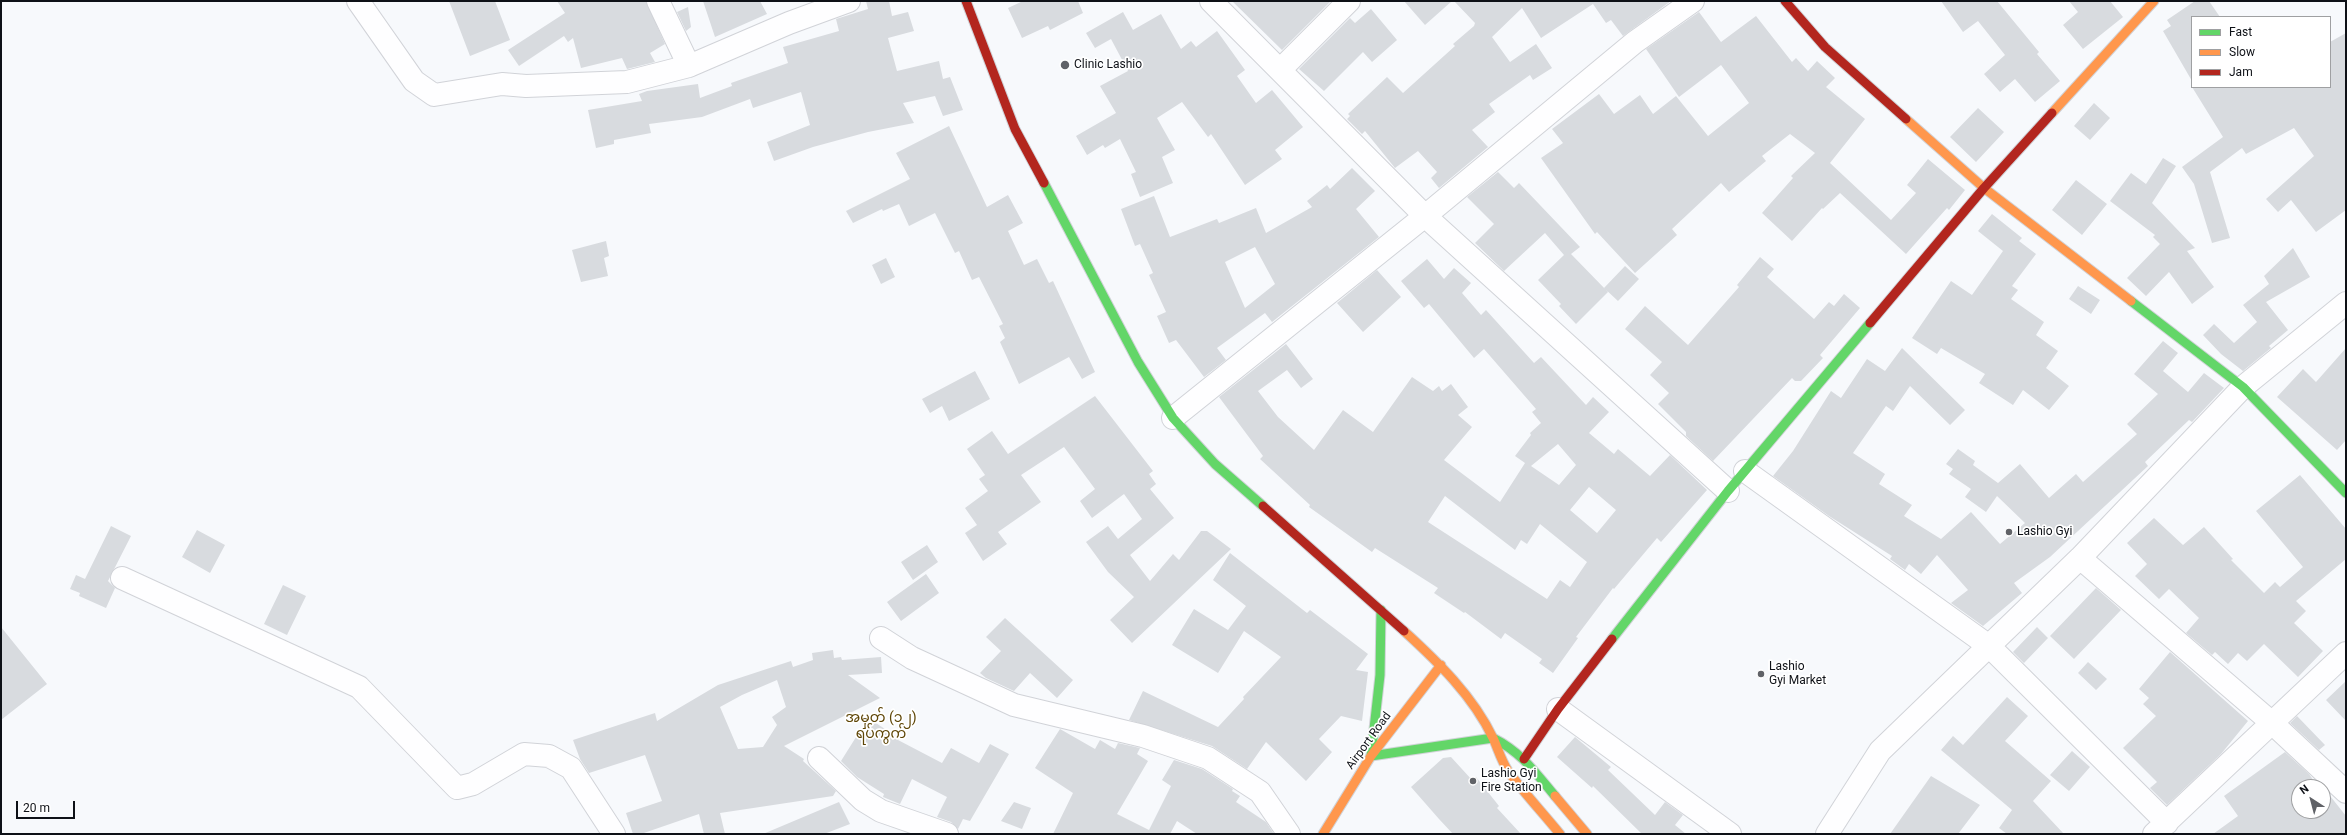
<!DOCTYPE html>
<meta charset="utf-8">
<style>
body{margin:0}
#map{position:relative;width:2347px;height:835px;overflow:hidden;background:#f7f9fc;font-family:Roboto,sans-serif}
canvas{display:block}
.frame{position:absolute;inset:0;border:2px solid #0e1117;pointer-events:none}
.legend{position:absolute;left:2191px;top:16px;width:140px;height:72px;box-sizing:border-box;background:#fff;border:1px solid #9fa0a2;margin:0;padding:5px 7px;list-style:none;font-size:12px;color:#0e1117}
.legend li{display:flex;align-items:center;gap:8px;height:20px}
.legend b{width:20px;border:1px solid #9fa0a2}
.north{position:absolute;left:2291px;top:779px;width:40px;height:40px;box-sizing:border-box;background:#fff;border:1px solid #9fa0a2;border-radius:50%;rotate:324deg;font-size:11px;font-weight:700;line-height:16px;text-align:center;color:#0e1117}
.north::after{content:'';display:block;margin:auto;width:14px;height:18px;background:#606267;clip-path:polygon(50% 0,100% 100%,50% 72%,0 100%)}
.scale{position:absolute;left:16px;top:801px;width:59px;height:18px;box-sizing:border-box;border:2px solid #0e1117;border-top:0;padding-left:5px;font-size:12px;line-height:14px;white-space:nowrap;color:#0e1117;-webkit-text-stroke:3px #fff;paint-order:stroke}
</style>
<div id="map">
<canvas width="2347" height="835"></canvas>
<div class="frame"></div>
<ul class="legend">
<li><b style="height:5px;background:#63d668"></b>Fast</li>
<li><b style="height:5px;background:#ff974d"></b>Slow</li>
<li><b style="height:5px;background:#b3261e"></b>Jam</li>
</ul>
<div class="north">N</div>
<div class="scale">20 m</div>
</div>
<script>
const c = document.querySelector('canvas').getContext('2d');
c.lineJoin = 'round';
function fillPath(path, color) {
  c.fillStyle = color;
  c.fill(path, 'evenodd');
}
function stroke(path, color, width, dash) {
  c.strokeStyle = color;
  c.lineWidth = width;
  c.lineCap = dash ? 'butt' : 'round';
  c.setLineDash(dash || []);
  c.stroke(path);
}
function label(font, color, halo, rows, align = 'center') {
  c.font = font + ' Roboto,"Noto Sans Myanmar",sans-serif';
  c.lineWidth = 3.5;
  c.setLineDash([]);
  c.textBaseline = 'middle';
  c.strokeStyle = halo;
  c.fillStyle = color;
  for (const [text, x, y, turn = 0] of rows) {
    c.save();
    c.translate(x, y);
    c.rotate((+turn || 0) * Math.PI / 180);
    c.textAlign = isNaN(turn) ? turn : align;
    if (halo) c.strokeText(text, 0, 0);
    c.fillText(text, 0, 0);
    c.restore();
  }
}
const building = new Path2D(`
 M449,1h46l15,39 -40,16z
 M557,1h89l19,43 -15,9 5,9 -28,7 -5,-11 -41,10 -8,-30 -5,4 -4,-6 -45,30 -11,-16 57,-37z
 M703,1h57l7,13 -52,23z
 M866,1h23l3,15 16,-4 6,19 -26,7 9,33 42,-10 4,18 7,-2 13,33 -20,6 -8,-20 -32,7 11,20 -46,9 -55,15 -39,14 -7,-19 43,-17 -9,-33 -48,16 -3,-9 -48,18 -53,7 2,9 -37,7v4l-18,4 -8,-38 54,-9 -3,-7 8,-3 51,-7 2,14 32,-12 -1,-3 57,-20 -5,-16 56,-16 -3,-12 32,-10z
 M1023,1h55l5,12 -33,17 -2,-4 -26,12 -14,-30z
 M1232,1h99l-49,49z
 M1404,1h48l-27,24z
 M1454,1h217l-48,35 -12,-16 -5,3 -13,-19 -52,34 -19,-30 -30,29 18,25 26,-18 16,24 -19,12 -3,-5 -41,29 6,8 -23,18 16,17 -49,41 -8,-10 6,-6 -19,-21 -23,17 -30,-37 -3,3 -15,-15 3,-3 -2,-2 39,-37 16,16 52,-47 -2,-2 21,-18 1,-3z
 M1941,1h56l42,51 -2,2 23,27 -25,21 -20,-23 -15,13 -16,-18 21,-19 -27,-34 -15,11z
 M2069,1h41l13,16 -40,32 -20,-24 15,-13z
 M2195,1h14l11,16h-28v64l-29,-50 8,-5 -4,-6z
 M688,7l3,20 -5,4 -9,-19z
 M1371,9l26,31 -25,22 -9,-10 -39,39 -25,-22 51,-51 5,5z
 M1123,12l10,18 28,-16 20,35 10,-8 5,6 21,-16 28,39 -8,6 19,27 16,-13 31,37 -28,23 7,9 -37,26 -34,-51 -3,3 -26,-35 -25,16 18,32 -13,7 11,26 -33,14 -9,-23 5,-2 -16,-33 -15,9 -2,-3 -16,10 -11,-19 40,-23 -16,-27 28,-15 -17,-32 -16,9 -9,-15z
 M1699,12l22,30 35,-26 36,46 4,-4 12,13 9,-10 18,17 -9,9 39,32 -35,44 61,57 25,-27 -9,-8 21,-26 37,31 -16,20 -2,-2 -41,46 -66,-61 -17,16 -1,-1 -30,33 -30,-28 31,-35 -2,-2 24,-23 -25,-19 -28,22 4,5 -37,31 -8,-9 -49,46 5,6 -42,38 -38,-41 -2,2 -54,-76 22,-15 -11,-14 47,-35 15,20 26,-19 13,19 23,-18 32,40 41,-33 -28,-38 -42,32 -33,-48z
 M2346,33v177l-30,22 -25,-32 -13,12 -12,-13 48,-43 -20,-28 -48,26 -4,-6 -32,24 20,66 -18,5 -18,-59 -12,-17 41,-30 -31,-50h138v-45z
 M2094,103l16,15 -20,22 -16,-14z
 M1978,108l26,24 -28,30 -26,-25z
 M949,126l38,81 21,-12 15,28 -15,8 16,34 13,-6 12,24 4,-2 42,91 -13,7 -13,-22 -50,27 -19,-42 5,-4 -6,-12 4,-2 -24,-47 -7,3 -13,-29 -4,2 -20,-40 -26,13 -10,-22 -16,7 -1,-2 -29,14 -7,-12 64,-32 -14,-26z
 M2163,158l13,8 -24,37 43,45 -8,3 27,36 -22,17 -23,-32 -23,24 -19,-18 33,-34 -7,-7 2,-2 -45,-34 21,-28 15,11z
 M1352,168l23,23 -19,18 23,28 -107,85 -7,-9 -48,35 9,12 -22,17 -28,-37 -7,3 -12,-27 9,-4 -17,-37 4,-2 -13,-29 -5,2 -14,-37 33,-13 16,41 47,-18 2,4 37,-15 10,25 46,-26 -5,-6 20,-16 3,4zM1255,247l20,37 -30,24 -20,-46z
 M1498,172l16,16 5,-5 61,64 -9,7 37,38 -32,32 -17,-18 2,-2 -23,-24 26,-25 -19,-22 -41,38 -29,-28 19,-19 -27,-27z
 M2076,180l31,24 -25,31 -30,-25z
 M1992,214l30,24 -3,3 17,13 -24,32 6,4 -7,9 33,23 -8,13 22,16 -12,17 23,18 -20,24 -26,-20 -10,15 -34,-22 6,-9 -44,-26 -4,6 -25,-16 39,-57 21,14 31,-44 -25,-20z
 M606,241l3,15 -5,2 4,18 -27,6 -9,-32z
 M2293,248l17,29 -44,25 22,28 -19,16 2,2 -28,23 -22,-17 -18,-19 11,-11 20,19 23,-21 -14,-17 26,-21 -5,-8z
 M1760,257l14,12 -7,8 47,42 15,-17 5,4 10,-12 16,14 -40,47 3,3 -22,23h-6l-3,-3 -79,83 -27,-25v-4l-28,-28 11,-11 -19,-18 12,-13 -37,-33 20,-23 43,39 51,-58 -2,-2z
 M886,258l9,19 -14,7 -9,-19z
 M1427,259l17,20 10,-11 17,15 -9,10 19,22 5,-5 48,53 7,-6 45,48 7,-8 16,15 -20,21 25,21 4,-5 32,27 20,-21 37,35 -46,52 -4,-4 -43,51 -1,-1 -37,49 2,1 -25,35 -14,-10 3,-4 -37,-26 -4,6 -36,-27 -1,1 -30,-20 4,-5 -63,-40 -3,4 -63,-45 1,-2 -50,-46 3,-3 -44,-59 67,-53 27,35 -12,9 -14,-18 -29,21 20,26 36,33 29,-40 30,22 39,-55 21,14 6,-5 3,5 9,-7 17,23 -10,8 14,12 -28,33 56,42 25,-39 -10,-7 16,-21 -1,-2 11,-10 -9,-11 4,-3 -52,-60 -10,9 -45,-54 -5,4 -23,-27zM1558,444l18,21 -17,20 -28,-19zM1589,487l27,23 -19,23 -27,-23zM1445,496l70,54 6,-10 6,4 13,-20 47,38 -17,25 -10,-7 -13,19 -119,-77z
 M1625,266l14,13 -21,22 -14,-13z
 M1377,270l24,27 -38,35 -26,-29z
 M2078,286l22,14 -9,14 -22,-15z
 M2163,341l15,12 -15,18 25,21 16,-19 20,15 -32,34 -3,-2 -44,42 3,4 -98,91 -36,26 8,10 -39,33 -32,-23 17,-13 -31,-35 -16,19 -12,-10 -4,6 -15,-11 2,-3 -63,-40 -56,-40 20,-25 38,-60 10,7 26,-39 18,12 17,-23 63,62 -15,15 -40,-39 -17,25 -7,-5 -33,47 32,21 -6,10 33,21 -8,11 37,23 30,-27 29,32 25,-21 -28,-27 -11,16 -21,-15 6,-8 -22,-15 4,-5 -7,-5 12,-15 17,12 -2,4 25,18 22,-19 29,34 27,-24 7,8 54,-48 -10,-10 31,-30 -24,-20z
 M2346,348v92l-9,10 -60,-53 26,-28 13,13z
 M975,371l15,28 -41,22 -7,-15 -12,7 -8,-14z
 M1095,396l58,75 -4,3 7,10 -6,5 24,29 -44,37 20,26 23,-27 6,6 22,-29h6l24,18 -99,94 -22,-23 24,-23 -26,-25 -22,-30 22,-16 10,13 24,-20 -18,-25 -32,24 -12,-17 15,-12 -31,-42 -43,28 20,27 -43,30 9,12 -24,17 -18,-28 12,-8 -12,-17 23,-17 -9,-12 6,-4 -18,-26 25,-18 16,23z
 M2300,475l46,54v30l-50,42 10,10 -12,12 29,28 -25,26 -34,-33 -17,17 -9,-8 -10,11 -13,-12 -3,3 -26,-22 13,-15 -30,-29 -10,10 -24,-23 12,-12 -20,-21 27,-25 29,27 21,-18 29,32 -2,1 33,33 11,-11 5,5 23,-20 -47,-56z
 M111,526l20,10 -23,45 7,7 -9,20 -27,-12 1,-3 -10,-4 6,-14 9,4z
 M197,530l28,15 -15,28 -28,-16z
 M927,545l11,17 -25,18 -12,-18z
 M1230,553l77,60 3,-3 58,44 -12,16 12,2 -6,49 -21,-5 -22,23 13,13 -26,29 -40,-39 -19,27 -35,-23 -83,-26 14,-29 75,36 26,-28 -1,-2 38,-40 -37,-26 -26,42 -46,-28 22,-36 34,21 18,-24 -33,-26z
 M926,574l13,19 -38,28 -14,-19z
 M283,585l23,11 -19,39 -23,-11z
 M2096,588l25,22 -47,49 -24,-23z
 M1005,618l68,62 -16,18 -27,-25 -16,18 -28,-13 -6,-5 21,-22 -15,-14z
 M1,627l46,57 -46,36z
 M2037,627l11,11 -24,25 -11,-11z
 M833,650l1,8 7,-1 1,3 39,-3 1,16 -34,2 32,23 -96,48 20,13 -1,2 33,30 -3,5 -113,17 5,21h-21l-5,-20 -58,20h-8l-7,-21 36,-12 -17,-46 -56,18 -9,-14 -7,-19 82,-27 2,8 61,-36 73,-24 2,6 20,-7 -1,-7zM777,680l9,27 -14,10 5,8 -14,22 -25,2 -18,-42 22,-12z
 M2170,652l78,69 -27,33 -54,51 -17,-17 7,-6 -34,-34 33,-32 -13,-12 6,-6 -10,-9z
 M2088,662l19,17 -11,11 -18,-17z
 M2346,681v40l-20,-21z
 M2007,697l21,19 -23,25 46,40 -18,20 31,33h-57l-8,-6 13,-18 -71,-60 12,-14 10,9z
 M2297,716l28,29 -6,5 -29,-27z
 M868,718l31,20 -1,2 44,23 9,-15 28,15 11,-19 19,10 -39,67 -7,-2 -5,10 -7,-7 -14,-5 10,-20 -35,-18 -12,25 -17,-7 1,-3 -27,-17 -16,-16z
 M1060,729l35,20 5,-9 15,9 3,-6 22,5 -3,6 11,7 -31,53 32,16 22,-44 -9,-6 12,-20 28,9 31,20 -1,2 8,5 -4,6 30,20 8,12h-77l-20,-13 -7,13h-117l20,-41 -38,-25z
 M1575,737l36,30 -3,3 47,45 10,-13 18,13 -8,10 11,9h-44l-49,-48 -1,2 -35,-31z
 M2072,751l18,16 -21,24 -19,-16z
 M2285,752l24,22 9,13h-19v24h24v-17l2,2 2,-4 19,24v18h-133l25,-18 -14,-20z
 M1451,757l21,23 4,-3 23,29 -2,2 24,26h-68l-14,-15 -28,-32 32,-29z
 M1931,776l49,29 -22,29h-68z
 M839,802l11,22 -26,10h-61z
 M1014,802l17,6 -9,21 -21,-8z`);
const street = new Path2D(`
 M358,1l56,80 20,14 68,-11 24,2 101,-4 62,-16 100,-43 60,-22
 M658,1l31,65
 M1211,1l214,215 303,275
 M1280,70l69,-69
 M1173,418l252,-202 210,-174 58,-41
 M1745,471l244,175 178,177
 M2080,558l191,164 75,70
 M122,578l237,109 98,101 16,-4 51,-30 25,2 22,12 43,66
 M881,638l31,20 102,47 129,31 65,22 52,34 29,42
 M1558,709l172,125
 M819,758l44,42 18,11 66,23
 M1827,834l53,-83 200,-193 163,-171 103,-84
 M2154,834l192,-181`);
const fast = new Path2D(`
 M1044,183l94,179 35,56 42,46 48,42
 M2131,301l112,86 103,106
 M1381,610l-1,65 -9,81 122,-18c28,14 42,34 62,58
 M1612,639l116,-148 142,-168`);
const slow = new Path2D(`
 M2052,113l102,-112
 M1906,119l78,69 147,113
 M1404,631c34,31 69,65 89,107 5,11 8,22 15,33 16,22 35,42 52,63
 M1555,796l32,38
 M1323,834l48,-78 70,-91`);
const jam = new Path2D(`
 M966,1l49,128 29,54
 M1785,1l40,46 81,72
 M1870,323l114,-135 68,-75
 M1263,506l141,125
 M1524,759l34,-50 54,-70`);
const markers = [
 [1065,65,5,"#606267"],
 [2009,532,4,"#606267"],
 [1761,674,4,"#606267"],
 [1473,781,4,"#606267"]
];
const poiNames = [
 ["Clinic Lashio",1074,65],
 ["Lashio Gyi",2017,532],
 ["Lashio",1769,667],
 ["Gyi Market",1769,681],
 ["Lashio Gyi",1481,774],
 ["Fire Station",1481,788]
];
const streetNames = [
 ["Airport Road",1369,741,-54]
];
const quarterNames = [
 ["အမှတ် (၁၂)",881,718],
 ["ရပ်ကွက်",881,734]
];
fillPath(building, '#d8dbdf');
stroke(street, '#d1d3d8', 24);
stroke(fast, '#d1d3d8', 11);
stroke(slow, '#d1d3d8', 11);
stroke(jam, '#d1d3d8', 11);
stroke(street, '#fefeff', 22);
stroke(fast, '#63d668', 9);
stroke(slow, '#ff974d', 9);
stroke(jam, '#b3261e', 9);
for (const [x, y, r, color] of markers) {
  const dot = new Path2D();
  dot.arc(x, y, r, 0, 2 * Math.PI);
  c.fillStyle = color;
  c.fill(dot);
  stroke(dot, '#fff', 1.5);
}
label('12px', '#0e1117', '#fff', poiNames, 'left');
label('12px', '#0e1117', '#fff', streetNames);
label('14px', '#5e4506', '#fff', quarterNames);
</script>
